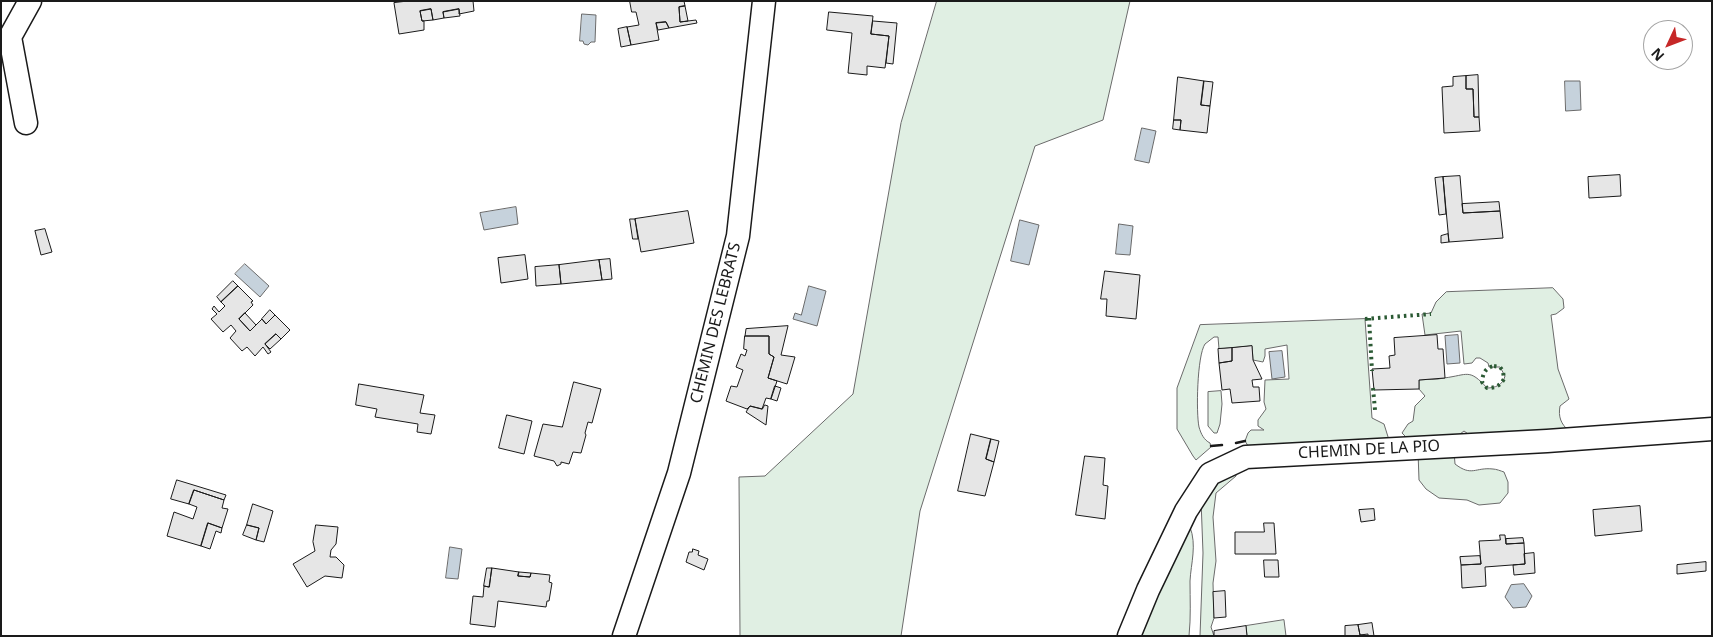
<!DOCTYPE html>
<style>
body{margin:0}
#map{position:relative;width:1713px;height:637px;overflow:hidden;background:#fff;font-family:"Noto Sans",sans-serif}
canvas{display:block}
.frame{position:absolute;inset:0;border:2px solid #1a1a1a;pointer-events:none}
.north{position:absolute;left:1643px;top:20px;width:50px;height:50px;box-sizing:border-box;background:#fff;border:1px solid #a3a3a3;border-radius:50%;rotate:227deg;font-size:14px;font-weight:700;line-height:20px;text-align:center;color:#1a1a1a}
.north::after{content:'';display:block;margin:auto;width:18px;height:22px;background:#c62828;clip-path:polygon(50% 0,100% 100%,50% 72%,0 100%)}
</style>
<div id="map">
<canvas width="1713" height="637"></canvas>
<div class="frame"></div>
<div class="north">N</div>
</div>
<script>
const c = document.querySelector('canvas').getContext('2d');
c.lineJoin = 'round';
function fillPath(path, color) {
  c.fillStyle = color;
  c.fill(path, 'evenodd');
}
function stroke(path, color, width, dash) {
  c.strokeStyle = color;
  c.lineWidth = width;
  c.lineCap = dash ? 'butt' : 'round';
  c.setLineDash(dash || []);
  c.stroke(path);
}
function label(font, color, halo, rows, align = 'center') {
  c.font = font + ' "Noto Sans",sans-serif';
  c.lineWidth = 4;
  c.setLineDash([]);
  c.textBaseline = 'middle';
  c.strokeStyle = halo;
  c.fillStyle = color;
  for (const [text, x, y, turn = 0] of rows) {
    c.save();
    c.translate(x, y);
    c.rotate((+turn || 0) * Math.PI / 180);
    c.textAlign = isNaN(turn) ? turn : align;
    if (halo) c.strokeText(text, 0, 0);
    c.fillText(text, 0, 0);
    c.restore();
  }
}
const green = new Path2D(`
 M937,1h193l-27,119 -68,26 -115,365 -19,125h-161l-1,-159 26,-1 88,-82 48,-271z
 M1553,288l10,11 1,9 -8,6 -5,1 7,54 11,30 -9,7c-2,11 1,18 9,25l-98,5 -7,-5 -8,6 -2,14 1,13c17,13 20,3 38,5 3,0 8,2 11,3l4,10v11l-8,10 -21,2 -12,-5 -28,-2 -13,-9 -7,-9 -1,-28 -8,-11 -8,-8 6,-9 5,-3 2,-15 10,-10 -6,-7v-9c9,-1 17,0 25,-2 24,-3 25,-10 43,10 8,0 16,-3 18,-12l-5,-9h-11l-1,-4 -8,-5h-4l-4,5 -8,1 -3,-33 -36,4 -3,-21 9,-1 5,-11 10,-10z
 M1365,319l7,99 12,6 5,16 -139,9 -5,-8 3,-8 3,-3h13l-6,-4v-6l8,-11 -2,-7 1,-22 24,-1 -2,-34 -22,4v7l-2,6 -10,-2 -1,-14 -33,3 -1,-12h-4l-9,7c-8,12 -9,69 -6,83 2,7 5,13 11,16l1,4 -15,13 -3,-4 -16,-27v-41l23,-63z
 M1221,391l1,13 -2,20 -3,9h-3l-6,-7v-34z
 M1236,470v6l-20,17 -3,24 3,44 -3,22 1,35 -3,9 3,9h-14l3,-83 -2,-53 12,-17z
 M1190,527c7,18 1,36 0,54 0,18 1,36 -1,55h-51z
 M1284,620l2,16h-39l-1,-10z`);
const water = new Path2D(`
 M582,14l14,1 -1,27h-4l-3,3 -4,-1 -1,-3h-3z
 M1565,81h15l1,29 -15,1z
 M1142,128l14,3 -7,32 -14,-3z
 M516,207l2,17 -34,6 -4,-17z
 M1020,220l19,5 -10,40 -18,-4z
 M1119,224l14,2 -3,29 -14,-1z
 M245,264l24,22 -9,11 -25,-23z
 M809,286l17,5 -9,35 -24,-7 2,-6 6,2z
 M1458,335l2,28 -13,1 -2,-28z
 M1282,351l3,26 -13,2 -3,-27z
 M450,547l12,2 -4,30 -12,-1z
 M1524,584l8,12 -6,11 -13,1 -8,-11 6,-12z`);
const building = new Path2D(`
 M408,1h65l1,10 -15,3v-5l-16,3 1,6 -11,2 -2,-11 -11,2 2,10h2v9l-25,4 -5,-31z
 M630,1h54l1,5 -6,1 1,15 16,-2 1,3 -28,5 -3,-6 -10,1 3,17 -28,5 -4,-18 12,-2 -3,-13h-4z
 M685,6l3,15 -8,1 -1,-15z
 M431,9l2,11 -11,1 -2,-10z
 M459,9l1,7 -16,2 -1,-6z
 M829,12l44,4 -2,18 18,2 -4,32 -18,-2v9l-19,-2 4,-40 -25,-3z
 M873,21l24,2 -4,41 -7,-1 3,-27 -18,-2z
 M666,22l3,6 -11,2 -2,-7z
 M627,27l4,18 -10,2 -3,-18z
 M1478,75l1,42h-5l-1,-28h-7v-13z
 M1466,76v13h7l1,28h5l1,14 -36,2 -2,-46 11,-1v-9z
 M1178,77l26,4 -3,24 9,1 -3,27 -27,-3 1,-10h-7z
 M1204,81l9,1 -3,24 -9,-1z
 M1174,120h7l-1,10 -7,-1z
 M1620,175l1,21 -32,2 -1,-21z
 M1460,176l3,37 37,-2 3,27 -54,4 -6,-65z
 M1443,177l3,37 -7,1 -4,-37z
 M1499,202l1,9 -37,2 -1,-9z
 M688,211l6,32 -53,9 -6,-33z
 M630,219h5l3,20h-5z
 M45,229l7,23 -11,3 -6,-24z
 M1448,234l1,8 -8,1v-7z
 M525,255l3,24 -27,4 -3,-25z
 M610,259l2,20 -10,1 -3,-20z
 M599,260l3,20 -41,4 -2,-19z
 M559,265l2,19 -25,2 -1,-19z
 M1105,271l35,4 -4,44 -30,-3 1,-17h-6z
 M233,281l5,5 -17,16 -4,-5z
 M238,286l15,15 -2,1 2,3 -14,14 11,12 12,-12 4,5 9,-9 15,15 -9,9 -5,-5 -11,10 6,8 -3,2 -5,-7 -8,9 -8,-9 -5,4 -12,-13 6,-7 -5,-6 -8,7 -12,-13 6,-5 -5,-5 2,-3 5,6 6,-6 -4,-4z
 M270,310l5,5 -9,9 -4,-5z
 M245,313l11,12 -6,6 -11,-12z
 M788,326l-7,29 14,2 -8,27 -19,-6 6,-21 -5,-3v-18h-24l1,-7z
 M276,334l5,5 -11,10 -5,-5z
 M1437,335l1,14h5l2,29 -26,2v9l-45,1 -2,-21 18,-1 -1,-12 6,-1 -1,-17z
 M745,336h24v18l5,3 -6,21 9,3 -6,18 -5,-1 -4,11 -12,-3 -3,3 -21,-8 5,-15 6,1 6,-17 -7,-3 5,-13 4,2 2,-6 -3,-1z
 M1252,346l1,14 9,19 -10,1 1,7h6l1,14 -28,2 -2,-14 -8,1 -3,-27 13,-2v-13z
 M1232,348v13l-13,2 -1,-14z
 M574,382l27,7 -9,34 -4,-1 -3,11 1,2 -5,18 -8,-1 -4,12 -8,-2v2l-4,2 -3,-5 -20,-5 9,-32 19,3z
 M359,384l65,11 -4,18 15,2 -4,19 -14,-2 1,-8 -43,-7 2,-8 -21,-4z
 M775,386l6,2 -4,13 -6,-2z
 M765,405l3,1 -2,19 -20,-13 4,-6 12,3z
 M507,415l25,6 -8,33 -25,-6z
 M971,434l20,5 -5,20 8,3 -9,34 -27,-5z
 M991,439l8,2 -5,21 -8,-3z
 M1085,456l20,2 -2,27 5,1 -3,33 -29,-4z
 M177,480l49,15 -2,5 -30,-10 -5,14 -18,-5z
 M194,490l30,10 -2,8 6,1 -6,19 -14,-5 -7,23 -34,-10 7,-24 19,7 4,-12 -8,-3z
 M253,504l20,7 -9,31 -8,-2 3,-12 -12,-3z
 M1640,506l2,25 -47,5 -2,-26z
 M1374,509l1,11 -14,2 -2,-12z
 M208,523l14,5 -1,5 -5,-2 -6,18 -9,-3z
 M1264,523h10l2,31h-41v-22h29z
 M247,525l12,3 -3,12 -13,-5z
 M316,525l22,2 -2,17 -5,6 -1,7h6l8,8 -2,13 -17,-2 -18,11 -14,-23 22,-13 -2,-9z
 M1500,535h5l1,9 18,-1 1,21 -40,3 1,19 -24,2 -1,-23 20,-1 -2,-23 21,-1z
 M1523,538l1,5 -18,1v-5z
 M693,549l6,2 -1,4 10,4 -4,11 -18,-8 3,-10h3z
 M1534,553l1,20 -21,2 -1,-10 12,-1 -1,-10z
 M1480,556l1,8 -20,1 -1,-8z
 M1264,560h14l1,17h-14z
 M1706,562v9l-29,3v-9z
 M487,568h5l-3,19 -5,-1z
 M492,568l27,4 -1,4 12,1 1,-4 19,2 -1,7 3,1 -3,18h-2l-1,6 -48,-6 -3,26 -25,-3 3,-28 10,1 1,-11 5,1z
 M519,572l12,1 -1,4 -12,-1z
 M1225,591l1,26 -12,1 -1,-26z
 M1372,623l2,13 -14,-1 -2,-10z
 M1358,625l2,10 8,-1v2h-23v-10z
 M1246,626l1,10h-33v-5z`);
const minor = new Path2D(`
 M26,123l-16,-86 20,-36
 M624,636l55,-163 59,-237 26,-235
 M1129,636l19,-46 38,-79 24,-37 36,-17 301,-16 165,-12`);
const hedge = new Path2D(`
 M1369,318l3,53
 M1365,319l66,-5
 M1494,366l6,1 3,4 1,8c-4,7 -9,9 -17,9l-5,-6c1,-9 3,-14 12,-16z
 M1373,388l2,22`);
const wall = new Path2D(`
 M1236,443l9,-2
 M1211,446l11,-1`);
const streetNames = [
 ["CHEMIN DES LEBRATS",716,323,-76],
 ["CHEMIN DE LA PIO",1369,450,-3]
];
fillPath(green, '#e0efe3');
stroke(green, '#6a6a6a', 1);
fillPath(water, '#c6d2dc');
stroke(water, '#6a6a6a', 1);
fillPath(building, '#e6e6e6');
stroke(building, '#1a1a1a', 1);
stroke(minor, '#1a1a1a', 25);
stroke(minor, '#fff', 22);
stroke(hedge, '#2b5a34', 4, [2.5, 4]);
stroke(wall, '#1a1a1a', 2.5);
label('16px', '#1a1a1a', '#fff', streetNames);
</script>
